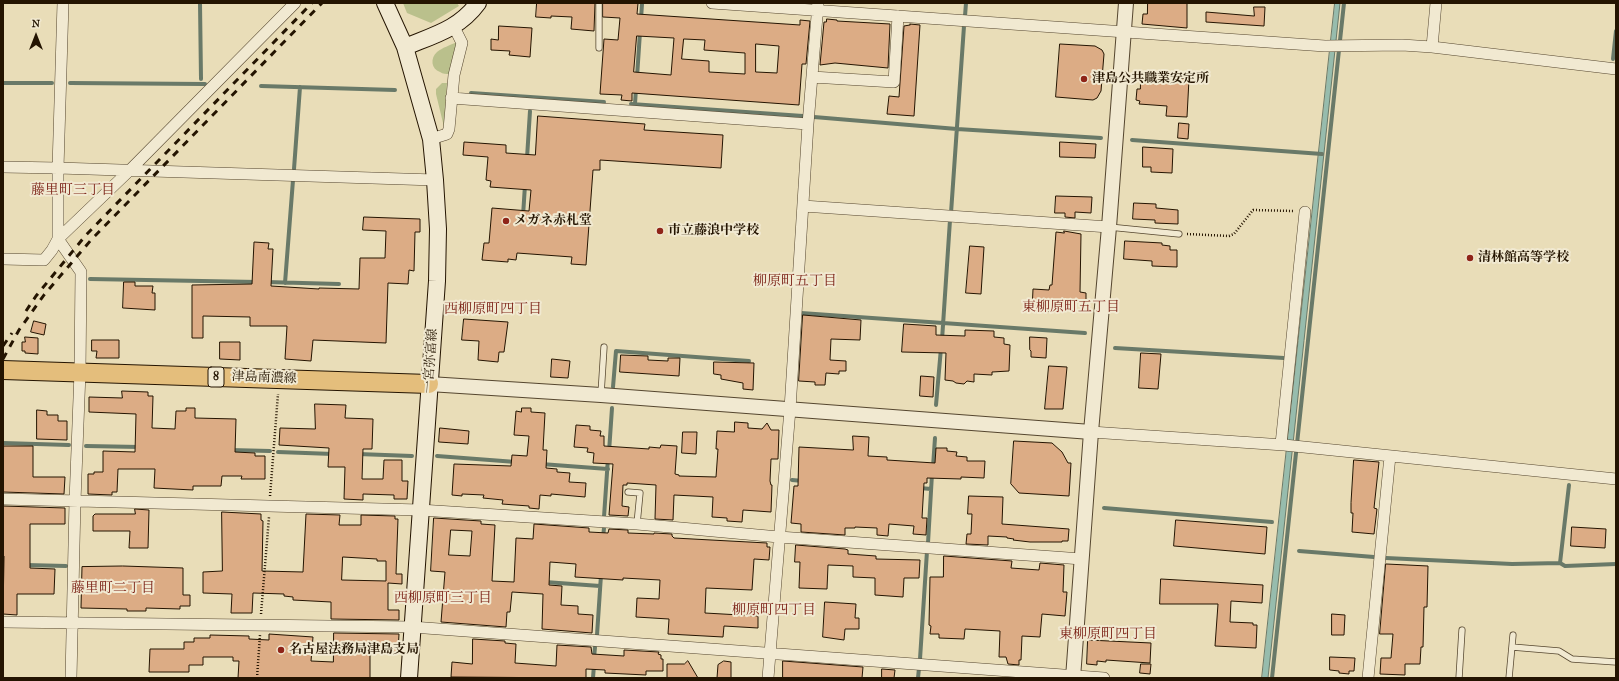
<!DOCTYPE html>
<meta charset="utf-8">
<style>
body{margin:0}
#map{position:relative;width:1619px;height:681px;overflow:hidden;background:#e9ddb8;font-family:"IM FELL French Canon",serif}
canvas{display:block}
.frame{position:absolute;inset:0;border:4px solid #241401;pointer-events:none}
.north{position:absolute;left:16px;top:16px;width:40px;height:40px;-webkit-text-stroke:3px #f1e9d1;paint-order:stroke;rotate:0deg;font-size:11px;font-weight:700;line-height:16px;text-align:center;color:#241401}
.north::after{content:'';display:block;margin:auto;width:14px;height:18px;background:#241401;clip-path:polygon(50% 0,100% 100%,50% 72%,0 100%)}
</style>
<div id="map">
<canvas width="1619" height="681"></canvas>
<div class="frame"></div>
<div class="north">N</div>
</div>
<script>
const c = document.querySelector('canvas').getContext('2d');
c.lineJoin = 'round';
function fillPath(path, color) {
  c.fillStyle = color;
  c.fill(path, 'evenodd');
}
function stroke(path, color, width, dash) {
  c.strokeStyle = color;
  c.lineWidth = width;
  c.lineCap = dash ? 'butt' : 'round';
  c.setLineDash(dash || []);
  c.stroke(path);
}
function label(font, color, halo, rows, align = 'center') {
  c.font = font + ' "IM FELL French Canon","Noto Serif JP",serif';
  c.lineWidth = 4;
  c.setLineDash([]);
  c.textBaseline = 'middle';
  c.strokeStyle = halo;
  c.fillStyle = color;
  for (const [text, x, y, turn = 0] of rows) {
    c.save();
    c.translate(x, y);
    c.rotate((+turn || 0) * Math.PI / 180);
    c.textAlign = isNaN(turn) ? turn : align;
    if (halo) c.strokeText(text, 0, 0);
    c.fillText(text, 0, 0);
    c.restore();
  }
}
const green = new Path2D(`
 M403,3h54l2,3 -28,17 -24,-10z
 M457,42l-8,32c-3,0 -6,0 -9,-2 -9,-3 -10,-14 -3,-20 5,-4 13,-7 20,-10z
 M442,83h5l-3,44 -8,-33v-5z`);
const water = new Path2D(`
 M1335,3h5l-72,675h-6z`);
const stream = new Path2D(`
 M200,3l1,76
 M965,16l1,-13
 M641,19l1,-15
 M1613,59l3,-28
 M637,77l3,-45
 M3,83h49
 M70,83l135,1
 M261,86l134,4
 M471,93l133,9
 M631,104l172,12
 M635,104l1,-16
 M814,117l143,12 144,9
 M1132,140l190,14
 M527,158l3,-47
 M294,169l6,-82
 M951,213l13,-187
 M523,216l2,-31
 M90,279l168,3
 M266,282l73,2
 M285,283l8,-103
 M801,313l284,20
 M942,340l8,-120
 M1115,348l169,10
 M613,387l3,-36 133,10
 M936,405l5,-57
 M3,443l66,2
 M86,446l54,1
 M230,450l40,1
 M278,452l55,2
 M609,452l3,-44
 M358,454l54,2
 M437,456l79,6
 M541,464l67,5
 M933,467l2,-29
 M792,480l11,1
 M920,488l11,1
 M1104,508l168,14
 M604,517l4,-59
 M603,538l1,-10
 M928,543l4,-69
 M1299,551l75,6
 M1386,558l126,6 48,-1 9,-78
 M1560,563l5,3 51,-2
 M26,565l40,1
 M545,582l55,4
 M597,635l4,-60
 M594,658l1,-11
 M920,659l7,-108
 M593,678l1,-13
 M918,678l1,-10
 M1272,678l72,-675`);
const building = new Path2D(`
 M537,3h58l-1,28 -23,-2 1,-12 -21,-1v2l-15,-1z
 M603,3h35l-1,11 163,11v-5l10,1 -4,43h-4l-3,41 -167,-12v8l-11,-1 1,-5 -22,-1 4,-55 14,1 2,-22 -17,-1zM637,36l37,2 -3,37 -37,-3zM684,39l21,1 -1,10 41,3v21l-36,-2v-11l-27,-2zM756,44l23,2 -2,27 -21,-1z
 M1148,3h39v25l-45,-4 1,-10h4z
 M1254,7h11l-1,19 -58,-4v-10l48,4z
 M827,19l10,1v1l53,3 -2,44 -53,-5 -15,2 4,-43h2z
 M910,24l10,1 -6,91 -27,-2 2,-18 10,1 5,-71 6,-1z
 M499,26l33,2 -2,29 -21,-2 1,-4 -19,-1v-11l7,1z
 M1060,44l35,2 7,4 2,4 -3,37 -4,7 -4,2 -37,-3z
 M1141,75l48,4 -2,38 -21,-1 1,-10 -28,-2 1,-3 -4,-1 1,-11h3z
 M538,116l107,8 -1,6 79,5 -2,33 -121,-8v10h-7l-7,95 -15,-1 1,-7 -55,-4 -1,7 -8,-1v3l-26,-2 2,-17h5l3,-35 37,3 2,-21 -41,-3 1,-6 -5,-1 2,-23 -25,-2 1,-13 42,3v8l29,2z
 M1179,123l10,1 -1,15 -10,-1z
 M1060,142l36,2 -1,14 -35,-1z
 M1143,147l30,2 -1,24 -21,-1v-5h-8z
 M1056,196l36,1 -1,16 -16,-1v6l-10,-1v-4h-10z
 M1134,203l22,1v4l22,2v14l-23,-1v-3l-22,-1z
 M364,217l56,2v13h-5l-1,39 -5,-1 -1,14 -20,-1 -2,60 -73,-3 -2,21 -26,-2 2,-33h-37v-9l-47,-1v22h-11v-53l60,-1 2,-42 15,1 -1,6h5l-2,37 48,3v-1l40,1 1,-31h25l1,-27 -23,-1z
 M1064,231l17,3 -1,58 6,1v9l-23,-1v5h-4v6l-27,-1 1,-22 16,1 1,-5h2l4,-53 8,1z
 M1125,241l37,2v2l8,1v4h7v17l-25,-1v-5l-28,-2z
 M970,246l14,1 -3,47 -15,-1z
 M124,282h11v4h18l-1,7h3v17l-32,-2z
 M803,315l58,5 -1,20 -29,-1 -1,21 16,1v10h-7v3l-13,-1 -1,12h-10v-3l-16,-1z
 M464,319l44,3 -4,30h-5l-1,10 -20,-2 1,-19 -17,-1z
 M34,321l12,3 -2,11 -13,-3z
 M904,324l32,2v9l29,1v-6l29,1v6l10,1v6l6,1 -1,26 -17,1v3l-18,-1v8l-7,-1 -3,3 -8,-1 -3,-2 -8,-1 1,-27 -44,-1z
 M25,337l13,1v16l-13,-1v-2h-3v-9h3z
 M1030,337l17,1 -1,20 -15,-1v-6l-1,-1z
 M92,340h27v18h-23l1,-7h-5z
 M220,342h20v18l-20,-1z
 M1141,353l20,1 -3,35 -19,-1z
 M621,355l27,1v4l20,1v-3h12l-1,18 -59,-4z
 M552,359l18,2 -2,17 -17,-1z
 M714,362l40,1 -1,27 -10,-1v-6l-22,-4v-4l-7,-1z
 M1049,366l18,1 -4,42h-18z
 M921,376l13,1 -1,20 -13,-1z
 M122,391l26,1v4h5l-1,32 23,1 1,-18h10v-3h9v10l41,1 -1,33 20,1v3h10v23h-24l1,-3h-20l-1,10h-28v4l-39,-2 1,-19h-37l-1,23h-5v3l-24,-1v-20h6v-2h9v-21l32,1 1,-38 -47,-2v-15l33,1z
 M315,404l31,1 -1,13 28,1 -1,30h-9l-1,30h21l1,-19h18v21h6l-1,18h-13v-4l-31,-1v6l-19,-1 1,-32h-17l1,-19 -50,-3 1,-17 35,1z
 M522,408h9v4l14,1 -2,37h4l-1,18 11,1v3l13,1 -1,9 17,1 -1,14 -34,-3v2l-11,-1 -1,14 -10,-1v-2l-27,-2 1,-4 -20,-2 1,-3 -22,-1v2l-10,-1 2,-31 57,2 1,-11 15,1 2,-20 -15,-1 2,-24 5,1z
 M37,410l10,1v4h11v6h9v19l-30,-1z
 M735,422l13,1v5l14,1 5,-6 4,7h8l-1,29h-7l-1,22 1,4h1l-1,27 -28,-2 -1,12 -15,-1v-3l-15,-1 1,-20 -39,-2 -1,25 -18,-1 1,-34 -29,-2v2h-4l-1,21 7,1 -1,9 -19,-1 4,-51 -20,-1 1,-10 -7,-1 1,-4 -14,-1 2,-22 14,1v4l11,1 -1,5h4v10l45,3v-2l11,1 1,-3 16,1 -2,28 4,1v1l37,1 2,-28h-2l1,-18 17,1z
 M440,428l29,3 -1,13 -29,-2z
 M683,432h14l-1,22 -14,-1z
 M853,436l16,1 -1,19 19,1v3l48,3 1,-15h11v3l10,1 -1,4 11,1v4h18l-1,17 -23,-1v2l-34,-1v5h-3l-2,35h5l-1,17 -13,-1 1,-8 -25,-2 -1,12 -11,-1v-7l-22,-1v1h-10v7l-44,-3v-8l-10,-1 3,-37h4l1,-39 54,3z
 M1014,441l38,2 10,9 6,11h3l-2,33 -50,-3 -8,-9z
 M4,446h29v31h32l-1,17 -61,-2z
 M1354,460l25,2 -5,46 3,1 -3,25 -22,-2 1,-19h-2v-10z
 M969,496l34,1 -1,27 67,5 -1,12h-6v1h-32l-17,-2 1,-1 -7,-1v-1l-19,-1v9l-22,-1 1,-10h4l1,-20h-4z
 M3,506l62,2v16h-35v44l25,1 -1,25h-37v21l-14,-1 1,-58h-1z
 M135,509l14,1 -1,38h-19l1,-17h-37v-15l2,-2h40z
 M222,512l39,2v6l2,1 -1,50 41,1 3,-58 34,1 -1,10h22v-10l34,1v3h3l-2,55h6v10l-14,-1v27h11v10l-68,-1v-17l-38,-2v-3l-9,-1v-2l-31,-1 -1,20h-21l1,-19 -29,-1v-21l19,-1zM343,557l34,2v2h9v20l-44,-1z
 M434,518l47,3v3l14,1 -3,56 22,1 2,-44 17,1 1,-15 55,4v4l19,1 1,-4 19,1v3l26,1v-1l18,1v2l2,2 93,5v4h3l-1,13 -15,-1 -2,31 -46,-2 -1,25 53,3v12l-34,-2 -1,11 -55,-3 1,-15 -33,-2 1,-19 22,1 1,-19 -37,-2v2l-48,-3 1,-13 -26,-2 -1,23 13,1 -1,19 17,1v8l15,1 -1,18 -50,-4 1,-35 -31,-2 -2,20h-3l-1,15 -65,-5 4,-50 -14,-1zM451,530l21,1 -2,25 -21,-1z
 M1176,520l91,7 -2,27 -91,-8z
 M1572,527l34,2 -1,19 -34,-2z
 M796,545l49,4 3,1v4l28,2v3l44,1 -1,18h-15l-1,19 -28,-2v-17l-22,-1v-11l-25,-1 -1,24 -28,-1 1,-26h-5z
 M944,556l68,5 -1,7 28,2 1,-7 24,2 -1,27h4l-2,24 -23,-2 -2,23 -18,-1 -1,24h-2v5l-11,-1 -2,-7h-7l1,-26 -35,-2 -1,10 -25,-1v-4h-9l1,-8 -2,-1 1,-48h13z
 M1386,564l42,2 -1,41h-3l-1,40h-2l-1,17h-15v11l-25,-1 1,-16h10l2,-24h-13z
 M123,566l60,2v27h7v11h-10v3l-34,-1v3h-19v-2l-46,-1 1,-41z
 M1161,579l102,6 -1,18 -31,-2 -1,21 23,1v2h4l-1,23 -41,-2 3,-42h-58z
 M825,602l31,2 -1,14h4v11h-14l-1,11 -21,-3z
 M1332,614l13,1 -1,20h-12z
 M334,633l65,1 -1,18h-28v26h-132l1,-17h-6v-4h-30v8h-14v7h-40l1,-23h34v-7h10v-4h16v-3l39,1v3l20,1v-6l44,3 -2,24 22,1z
 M473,639l32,2v2l11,1 -1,19 41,3 1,-21 34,2 1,7 32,2v-6l35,2 -1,2 3,1v4h2v12h-17v4l-41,-2v-3l-19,-1v9l-135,-1 1,-15 20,2z
 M1088,640l63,3 -1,20 -44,-3v2l-9,-1v4l-10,-1z
 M1330,657l25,1 -1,13h-5v3l-10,-1v-2l-9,-1z
 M688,661l10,17h-31v-14h17z
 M724,661l7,1v16h-14l1,-13z
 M783,661l80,6 -1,11h-79z
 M1141,664h10l-1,10 -10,-1z
 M882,669l13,1 -1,8h-12z`);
const path = new Path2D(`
 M1187,234l42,2 5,-2 19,-24 41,1
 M270,496l8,-102
 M261,614l8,-97
 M257,678l3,-43`);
const service = new Path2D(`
 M599,48v-45
 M1109,227l70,7
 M601,394l3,-47
 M628,492l12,1 -3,31
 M1512,647l47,4 13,8 44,3
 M1459,678l3,-48
 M1509,678l4,-43`);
const minor = new Path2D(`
 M63,3l-5,165v71l23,33 -1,100 -5,129 -4,177
 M712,3l613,43 77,-1 30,2 184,22
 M1432,47l4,-44
 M812,77l82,5 4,-66
 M451,98l357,26
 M431,139l16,-5 2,-5 5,-54 8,-32 -8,-16
 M3,167l55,1 377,12
 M803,206l306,21
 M3,259l41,1 8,-10 6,-11 72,-69 165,-167
 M1091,432l193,13 332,34
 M1281,444l24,-232
 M3,499l417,11 217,14 142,13 303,22
 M3,622l409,5 692,51
 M768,678l22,-269 18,-285 10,-120
 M1368,678l22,-222`);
const tertiary = new Path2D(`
 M429,384l172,11 490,37
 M1073,678l18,-246 18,-205 17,-224`);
const secondary = new Path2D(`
 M385,3l20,44 26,92 4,41 3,49 -1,52 -28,397
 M405,47c29,-12 54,-18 73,-44`);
const primary = new Path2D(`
 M3,370l426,14`);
const rail = new Path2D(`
 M26,311l10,-15 50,-61 226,-232
 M3,346l9,-13
 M3,359l16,-29 25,-35 47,-55 231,-237`);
const markers = [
 [1084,79,4,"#8f2418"],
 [506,221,4,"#8f2418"],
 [660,231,4,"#8f2418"],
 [1470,258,4,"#8f2418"],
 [281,650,4,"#8f2418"]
];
const shields = [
 [216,377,16]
];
const shieldNames = [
 ["8",216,377]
];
const poiNames = [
 ["津島公共職業安定所",1092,79],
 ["メガネ赤札堂",514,221],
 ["市立藤浪中学校",668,231],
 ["清林館高等学校",1478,258],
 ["名古屋法務局津島支局",289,650]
];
const streetNames = [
 ["一宮弥富線",431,361,-86],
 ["津島南濃線",264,378,2]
];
const neighbourhoodNames = [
 ["藤里町三丁目",73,191],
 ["柳原町五丁目",795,282],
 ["東柳原町五丁目",1071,308],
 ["西柳原町四丁目",493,310],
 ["藤里町二丁目",113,589],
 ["西柳原町三丁目",443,599],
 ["柳原町四丁目",774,611],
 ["東柳原町四丁目",1108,635]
];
fillPath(green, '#bac08c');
fillPath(water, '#97bcad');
stroke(water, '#697968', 1);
stroke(stream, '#697968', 4);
fillPath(building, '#dcac85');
stroke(building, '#241401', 1);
stroke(service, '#55462f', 7);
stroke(minor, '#55462f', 12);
stroke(tertiary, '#55462f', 16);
stroke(secondary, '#241401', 18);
stroke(primary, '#241401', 20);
stroke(path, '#241401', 2.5, [1, 2]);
stroke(service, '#f1e9d1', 5.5);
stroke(minor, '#f1e9d1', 11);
stroke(tertiary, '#f1e9d1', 14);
stroke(secondary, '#f1e9d1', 16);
stroke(primary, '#e4be7c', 18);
stroke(rail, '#241401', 3, [7, 7]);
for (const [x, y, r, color] of markers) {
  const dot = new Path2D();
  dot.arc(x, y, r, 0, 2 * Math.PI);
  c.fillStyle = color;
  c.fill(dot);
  stroke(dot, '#f1e9d1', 1.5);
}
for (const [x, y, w] of shields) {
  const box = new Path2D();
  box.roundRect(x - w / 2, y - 10, w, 20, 3);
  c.fillStyle = '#f1e9d1';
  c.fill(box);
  stroke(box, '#241401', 1);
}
label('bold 12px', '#241401', null, shieldNames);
label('bold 13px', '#241401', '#f1e9d1', poiNames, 'left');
label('13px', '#241401', '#f1e9d1', streetNames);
label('14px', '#7a1f14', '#f1e9d1', neighbourhoodNames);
</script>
